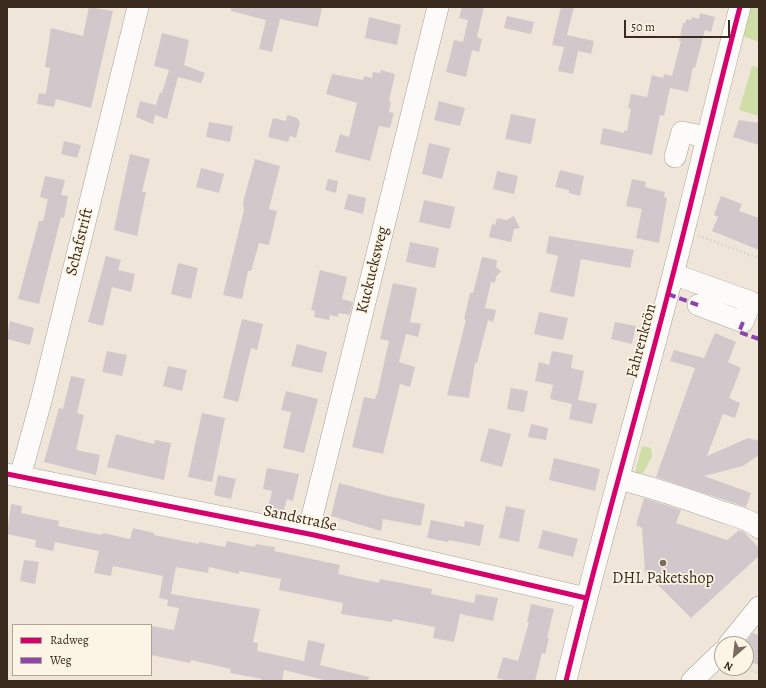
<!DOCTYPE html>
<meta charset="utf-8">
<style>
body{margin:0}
#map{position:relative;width:766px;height:688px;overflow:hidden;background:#efe6d9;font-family:Alegreya,serif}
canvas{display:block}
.frame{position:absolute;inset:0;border:8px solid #3b2a1e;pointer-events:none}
.legend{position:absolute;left:12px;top:624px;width:140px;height:52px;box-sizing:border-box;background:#fcf5e5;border:1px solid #afa495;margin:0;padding:5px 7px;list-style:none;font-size:12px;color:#3b2a1e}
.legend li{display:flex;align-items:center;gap:8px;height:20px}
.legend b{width:20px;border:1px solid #afa495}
.north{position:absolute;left:714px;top:636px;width:40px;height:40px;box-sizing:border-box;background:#fcf5e5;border:1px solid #afa495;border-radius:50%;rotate:208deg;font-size:11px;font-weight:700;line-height:16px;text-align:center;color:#3b2a1e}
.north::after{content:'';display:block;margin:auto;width:14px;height:18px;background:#7a6c5f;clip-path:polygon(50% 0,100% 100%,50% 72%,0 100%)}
.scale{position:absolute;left:624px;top:20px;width:106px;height:18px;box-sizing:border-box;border:2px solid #3b2a1e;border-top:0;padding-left:5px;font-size:12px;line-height:14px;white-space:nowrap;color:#3b2a1e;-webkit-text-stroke:3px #fcf5e5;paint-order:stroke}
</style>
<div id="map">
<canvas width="766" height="688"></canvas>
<div class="frame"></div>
<ul class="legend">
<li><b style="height:5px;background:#d6006c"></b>Radweg</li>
<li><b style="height:5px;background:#8e44ad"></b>Weg</li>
</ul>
<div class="north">N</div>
<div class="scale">50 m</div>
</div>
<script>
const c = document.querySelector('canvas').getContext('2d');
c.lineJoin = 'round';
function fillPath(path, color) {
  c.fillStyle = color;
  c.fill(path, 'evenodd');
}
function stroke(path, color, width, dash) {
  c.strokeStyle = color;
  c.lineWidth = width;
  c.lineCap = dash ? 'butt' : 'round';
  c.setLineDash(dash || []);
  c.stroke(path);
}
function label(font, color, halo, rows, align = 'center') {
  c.font = font + ' Alegreya,serif';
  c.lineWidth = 3.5;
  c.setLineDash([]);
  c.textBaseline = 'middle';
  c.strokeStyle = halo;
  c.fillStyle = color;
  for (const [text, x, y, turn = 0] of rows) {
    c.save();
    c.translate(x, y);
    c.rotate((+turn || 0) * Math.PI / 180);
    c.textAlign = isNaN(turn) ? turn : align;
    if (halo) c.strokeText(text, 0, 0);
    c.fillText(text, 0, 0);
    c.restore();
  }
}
const green = new Path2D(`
 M750,7h9v35l-16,-6z
 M752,66l7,2v48l-20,-6z
 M642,446l9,2 1,8 -8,16 -10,4z`);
const building = new Path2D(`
 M89,7l24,4 -22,97 -35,-9 -2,8 -17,-3 2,-11 7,1 4,-26 -5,-1 6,-39 32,8z
 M231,7h91l-4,20 -38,-8 -8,33 -13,-3 7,-29 -35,-9z
 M462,7h22l-7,30 5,2 -3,13 -7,-2 -6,27 -20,-5 8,-32 9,2 5,-22 -9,-2z
 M561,7h13l-7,28 27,6 -3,13 -13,-3 -5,23 -15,-3 6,-24 -12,-2z
 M700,13l15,4 -4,15 -6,-2 -10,38 -2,-1 -5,25 -18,-4 -6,28 -4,-1 -8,40 -52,-11 3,-16 21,5v-3l3,1 4,-22 -3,-1 3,-14 16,3 5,-22 11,3 1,-4 8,2 9,-35h-2l4,-18h2l2,-4 4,1 1,-3 7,2z
 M507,16l27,6 -3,12 -27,-6z
 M369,17l32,8 -4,20 -32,-7z
 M162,33l27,7 -5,25 21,8 -4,10 -23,-6 -11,42 -12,-4 -2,9 -17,-7 4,-16 16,4 4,-13 2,1 7,-23 -15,-4z
 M381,70l14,4 -6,27 2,1 -2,10 5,1 -4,15 -11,-2 -9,35 -35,-9 5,-18 9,3 8,-34 -31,-9 6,-20 31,6 1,-4 8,2 1,-6 7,1z
 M439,101l26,7 -5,18 -26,-6z
 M511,114l25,5 -5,25 -26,-5z
 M287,115l10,3 3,4 -4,16 -6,-2 -2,6 -20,-5 5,-19 13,3z
 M739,120l20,3v22l-26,-8z
 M209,122l24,4 -3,16 -24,-5z
 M64,141l17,4 -4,13 -16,-4z
 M429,143l21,5 -8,31 -20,-5z
 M130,154l20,5 -8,33h4l-9,44 -23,-6z
 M255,159l25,7 -11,43 8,2 -8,34 -10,-2 -8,28h-3l-6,28 -19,-4 21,-85 -1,-8z
 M201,168l23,6 -5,19 -23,-6z
 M560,170l24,6 -4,20 -11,-3v-3l-14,-3z
 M497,171l21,5 -4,18 -21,-5z
 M45,176l20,4 -4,15 7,1 -4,22 -3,-1 -22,87 -21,-5 21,-78h4l5,-22 -8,-2z
 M328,179l10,2 -2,12 -11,-3z
 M632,179l14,3 -1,5 20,5 -1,5 3,1 -8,45 -23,-5 6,-29 -16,-3z
 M348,194l18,4 -3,16 -19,-5z
 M721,196l21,8 -3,7 20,7v32l-47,-19 6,-14 -4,-2z
 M424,200l31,7 -5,22 -31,-7z
 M514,216l6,12 -6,1 -3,13 -22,-5 3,-13 3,1 2,-7 10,2z
 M549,236l85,14 -4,18 -49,-9 -7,38 -24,-5 8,-36 -12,-3z
 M410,242l29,6 -4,20 -29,-6z
 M106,256l15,4 -3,10 17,4 -4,18 -19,-5 -9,39 -15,-4z
 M482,257l15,3 -1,7 5,4 -5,6 -1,6 -4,-1 -6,26 11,2 -3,12 -5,-2 -11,43h-2l-6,35 -22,-3 19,-75 -2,-1 6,-26h3z
 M178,263l20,5 -7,31 -20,-5z
 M320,270l27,7 -5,22 11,3 -3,13 -11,-2 -1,4 -8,-2 -1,5 -15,-3 1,-6 -4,-1z
 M393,283l24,5 -7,34 11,2 -3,13 -12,-3 -7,28 16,5 -5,20 -10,-3 -17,70 -31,-7 12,-50 11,2 1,-4h1l12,-54 -9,-2z
 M539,312l29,6 -5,22 -29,-6z
 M242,319l21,5 -6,26 -6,-2 -13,54 -15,-4z
 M10,321l24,7 -4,17 -23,-6z
 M615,322l21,4 -4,18 -21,-5z
 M715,333l21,9 -8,20 13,6 -12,30 11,5 -5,15 -12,-4 -16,42 41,-18 11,3v14l-16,11 -39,10 47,17 -5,14 -90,-30 39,-109 -25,-7 4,-11 30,8z
 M297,344l30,8 -5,21 -31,-7z
 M107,351l20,4 -5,21 -20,-4z
 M552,351l21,4 -2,13 13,3 -6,29 19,4 -5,20 -23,-5 3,-15 -22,-5 3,-14 -18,-4 4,-19 10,3z
 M168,366l19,4 -5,21 -19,-5z
 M71,376l14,3 -8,34 7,2 -8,35 24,5 -4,20 -52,-13 15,-54 4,1z
 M511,388l17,3 -4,21 -17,-3z
 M286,391l32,8 -14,54 -21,-5 8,-36 -10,-2z
 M202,413l23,5 -13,64 -24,-5z
 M531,424l17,4 -2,12 -18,-3z
 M489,428l22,6 -9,33 -22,-6z
 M116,434l38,10 1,-4 16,3 -7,37 -57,-13z
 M554,458l46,11 -5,22 -46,-11z
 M267,468l32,6 -6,27 -6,-2 -3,12 -16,-3 4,-17 -9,-2z
 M218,475l18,4 -5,20 -17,-4z
 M339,483l49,13 37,8 -4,22 -38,-7 -2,12 -50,-15z
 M644,498l37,12 -5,13 51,17 12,-10 5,2 15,16v8l-68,62 -46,-46 -3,-44 -6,-3z
 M11,504l11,2 -1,7 38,8 -1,5 44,9 1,-2 27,6 3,-11 21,5v2l45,9v-2l26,5 2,-6 28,6 1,-3 19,3 -1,4 66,14 -2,9 41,9 1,-4 52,10 -1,5 43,9 2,-9 22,4 -5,23 -33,-7 -6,28 -21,-4 2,-11 -42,-8 -1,3 -51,-8 2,-11 -64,-13 2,-11 -42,-8v3l-30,-7 -1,6 -32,-6 -5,27 89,15 -7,33 5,1 -1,8 47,10 4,-21 17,4 -5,21 49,12 -1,4h-40l-44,-11 -2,11h-21l1,-2 -32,-6 1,-4 -40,-9 -1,3 -39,-8v-29l23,4 5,-22 -12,-2 1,-6 -9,-2 4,-22 -50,-10 -2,10 -17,-3 5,-22 -44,-9 -2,9 -18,-4 1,-7 -29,-6z
 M506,506l19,4 -6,32 -20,-4z
 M431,520l33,7 1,-6 19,4 -4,21 -31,-6 -1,2 -21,-4z
 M543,530l35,9 -5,18 -35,-9z
 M24,560l15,2 -4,22 -15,-3z
 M531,604l23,5 -7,29h2l-4,16 -3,-1 -7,28h-27l-11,-3 6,-21 15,4 11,-39h-2z
 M753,633l6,2v30l-13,-4v-19z`);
const path = new Path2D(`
 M699,236l60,22
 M744,668l15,5`);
const minor = new Path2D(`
 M675,157l7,-25 24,5
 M673,274l78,28 -8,20 -45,-17
 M7,474l307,61 272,63
 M20,477l21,-76 97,-394
 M618,479c34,8 66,19 99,31 14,5 32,8 42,18
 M308,533l130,-526
 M729,644l30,-37
 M566,681c32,-134 71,-266 105,-399 24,-92 45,-184 69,-275
 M692,681l30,-29`);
const quiet = new Path2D(`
 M668,294l30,11
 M743,322l-4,10 20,7`);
const cycleway = new Path2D(`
 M7,474l307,61 272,63
 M566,681c32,-134 71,-266 105,-399 24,-92 45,-184 69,-275`);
const markers = [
 [663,563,4,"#7a6c5f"]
];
const streetNames = [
 ["Schafstrift",80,242,-76],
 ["Kuckucksweg",373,270,-76],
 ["Fahrenkrön",642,341,-75],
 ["Sandstraße",300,519,12]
];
const poiNames = [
 ["DHL Paketshop",663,579]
];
fillPath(green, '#cfdea8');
fillPath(building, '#d2c8cb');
stroke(minor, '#aaa39a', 22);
stroke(path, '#cdc9c5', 2.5, [1, 3]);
stroke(minor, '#fdfbf9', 21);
stroke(quiet, '#8e44ad', 4, [8, 4]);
stroke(cycleway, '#d6006c', 5);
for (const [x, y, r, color] of markers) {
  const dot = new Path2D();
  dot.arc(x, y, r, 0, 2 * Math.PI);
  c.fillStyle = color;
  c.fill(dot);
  stroke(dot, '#fcf5e5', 1.5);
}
label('16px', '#3b2a1e', '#fcf5e5', streetNames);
label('16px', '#3b2a1e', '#fcf5e5', poiNames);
</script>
